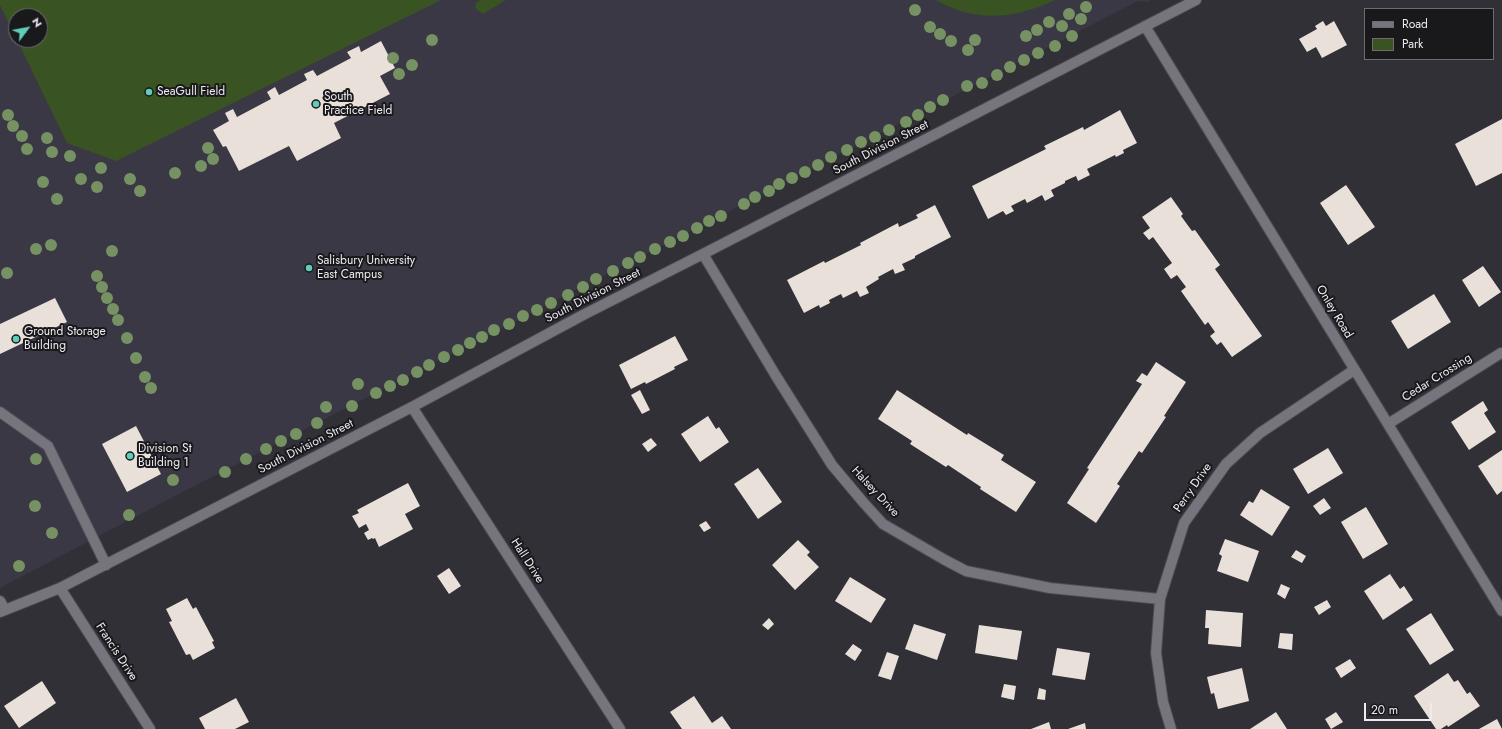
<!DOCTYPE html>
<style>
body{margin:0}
#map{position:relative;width:1502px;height:729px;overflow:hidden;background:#313037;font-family:Jost,sans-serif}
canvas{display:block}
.legend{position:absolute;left:1364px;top:8px;width:130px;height:52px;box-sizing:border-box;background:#19181b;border:1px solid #6e6c70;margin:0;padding:5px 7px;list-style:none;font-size:12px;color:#edebf0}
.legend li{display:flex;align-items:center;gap:8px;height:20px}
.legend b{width:20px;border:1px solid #6e6c70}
.north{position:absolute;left:8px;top:8px;width:40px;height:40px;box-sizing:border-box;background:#19181b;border:1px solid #6e6c70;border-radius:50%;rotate:58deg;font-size:11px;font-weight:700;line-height:16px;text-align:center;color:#edebf0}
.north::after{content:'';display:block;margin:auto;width:14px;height:18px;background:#5eceb8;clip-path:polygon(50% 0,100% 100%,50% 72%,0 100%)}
.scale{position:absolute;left:1364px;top:703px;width:68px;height:18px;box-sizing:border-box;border:2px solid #edebf0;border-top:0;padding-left:5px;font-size:12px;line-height:14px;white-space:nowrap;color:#edebf0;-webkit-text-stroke:3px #19181b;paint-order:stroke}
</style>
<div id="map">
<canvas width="1502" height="729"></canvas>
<ul class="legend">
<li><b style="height:5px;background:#76747c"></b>Road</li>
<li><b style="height:11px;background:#395322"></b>Park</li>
</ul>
<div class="north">N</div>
<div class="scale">20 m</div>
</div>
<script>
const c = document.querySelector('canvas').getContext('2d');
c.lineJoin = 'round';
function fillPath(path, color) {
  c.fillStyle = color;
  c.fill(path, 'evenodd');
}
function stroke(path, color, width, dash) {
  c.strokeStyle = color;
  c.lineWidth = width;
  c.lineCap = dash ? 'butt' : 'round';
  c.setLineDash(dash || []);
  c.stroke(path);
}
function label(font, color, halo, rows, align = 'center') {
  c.font = font + ' Jost,sans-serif';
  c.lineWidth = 4;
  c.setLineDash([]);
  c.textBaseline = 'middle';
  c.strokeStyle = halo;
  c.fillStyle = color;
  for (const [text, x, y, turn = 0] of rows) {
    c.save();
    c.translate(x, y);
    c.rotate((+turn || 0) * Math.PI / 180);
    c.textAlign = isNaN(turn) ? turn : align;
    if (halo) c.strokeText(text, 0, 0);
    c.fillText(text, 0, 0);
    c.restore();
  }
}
const built = new Path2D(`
 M0,0h1151l-3,2 -10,-1 -965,496 -173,91zM16,16h24v24h-24z`);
const green = new Path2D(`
 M0,0h441l-325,161 -49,-18 -50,-103h23v-24h-24v22l-16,-33z
 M480,0h26l-23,14 -8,-6 1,-5z
 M936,0h119c-39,19 -80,23 -119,0z`);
const building = new Path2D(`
 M1323,21l3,5 8,-5 13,24 -25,13 -6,-11 -9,5 -8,-13 18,-10 -2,-3z
 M381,41l14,27 -15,8 10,18 -56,29 7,15 -44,23 -8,-15 -50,25 -13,-25 -3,1 -10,-17 16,-9 -4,-8 8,-4 4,8 34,-18 -4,-7 8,-5 4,8 28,-15 -3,-6 9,-4 4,6 34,-18 -4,-6 12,-6 2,6z
 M1120,110l17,33 -14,7 1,3 -8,4 -1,-2 -28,14 3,6 -12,6 -2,-5 -11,5v2l-14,7 3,6 -9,5 -3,-6 -15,8 -2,-4 -14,7 3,5 -8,4 -3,-4 -15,8 -16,-33 74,-37 -2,-3 39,-19 1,3z
 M1502,119v54l-26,13 -21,-42z
 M1346,185l29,42 -27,18 -28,-42z
 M1171,197l12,17 -2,2 11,15 3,-1 25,35 -5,4 47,67 -30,21 -11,-15 -4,3 -7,-9 5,-4 -7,-10 -3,3 -24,-34 5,-4 -9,-12 -6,4 -7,-10 8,-6 -19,-26 -4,3 -6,-7 7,-5 -8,-11z
 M935,205l16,32 -36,19v2l-13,6 3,6 -10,4 -2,-5 -15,8 1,2 -13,8 3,6 -9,4 -3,-6 -14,7 -2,-4 -12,6 1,3 -10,5 -1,-3 -15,8 -17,-33 37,-19 1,2 36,-18 -1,-2 38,-20 1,4 19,-9 -2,-3z
 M1483,266l18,26 -22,15 -17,-27z
 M1434,294l17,28 -43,27 -17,-28z
 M55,298l12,24 -67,32v-30z
 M675,336l13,24 -14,7 1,2 -29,15 -1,-2 -14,7 -12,-24z
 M1156,362l30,20 -22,34 2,1 -24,36 -3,-2 -22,33 3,2 -24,37 -29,-20 22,-34 -2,-1 55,-84 -6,-3 6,-8 5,3z
 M640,390l10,20 -8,4 -11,-19z
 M897,390l70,45 1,-2 36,22 -3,5 35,22 -20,30 -36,-23 1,-2 -33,-22 -2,2 -36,-23 2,-3 -34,-22z
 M1483,401l5,9 -4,3 12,19 -27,18 -18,-28z
 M708,416l8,13 3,-2 10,15 -29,20 -19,-28z
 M136,426l25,48 -34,18 -25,-48z
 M651,438l6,7 -9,7 -6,-8z
 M1328,448l15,25 -35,21 -15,-25z
 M1502,450v41l-5,4 -19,-29z
 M758,468l24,34 -24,17 -24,-35z
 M408,483l12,23 -15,8 8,15 -34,18 -4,-9 -2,1 -1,-1 -4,2 -4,-7 5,-3 -3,-6 -7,4 -7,-12 7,-3 -2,-3z
 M1261,489l29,18 -18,29 -32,-21 9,-14 4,2z
 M1324,498l7,10 -11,7 -7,-9z
 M1366,507l22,37 -25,15 -22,-37z
 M706,521l5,7 -7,4 -5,-7z
 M1225,539l34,12 -11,31 -31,-11 5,-15 -3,-2z
 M798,540l12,12 -3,3 12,12 -24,23 -23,-25z
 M1296,550l10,6 -4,7 -11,-6z
 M449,568l12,18 -12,8 -12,-18z
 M1390,574l10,15 4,-3 9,14 -30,20 -19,-29z
 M850,577l36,22 -15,24 -36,-22z
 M1281,584l9,4 -5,11 -8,-5z
 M187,598l6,11 3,-2 18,34 -2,1 3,6 -22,12 -3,-6 -4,1 -17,-33 3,-1 -6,-12z
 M1327,600l4,7 -12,8 -5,-8z
 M1206,610l37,3 -2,34 -33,-3 1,-16h-4z
 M1431,613l23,37 -24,15 -24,-36z
 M769,618l5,6 -6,6 -6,-5z
 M914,624l32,10 -9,26 -32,-11z
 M979,625l43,6 -5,29 -42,-7z
 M1280,633l13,1 -1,16 -14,-2z
 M853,644l9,6 -7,11 -10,-7z
 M1057,648l33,5 -5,27 -33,-5z
 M887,652l12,4 -8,24 -13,-4z
 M1350,659l6,9 -15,10 -6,-10z
 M1242,668l7,33 -31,8 -4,-16 -3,1 -4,-17z
 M1448,673l6,9 4,-2 9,14 3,-2 10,14 -32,21 -1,-2 -6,4h-5l-22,-33z
 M42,681l14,22 -37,25 -15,-22z
 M1004,684l12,2 -2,14 -13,-3z
 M1039,688l7,2 -1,10 -8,-1z
 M694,696l18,27 10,-7 9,13h-49l-12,-17z
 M236,698l13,24 -14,7h-30l-6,-11z
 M1276,712l11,17h-37z
 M1336,712l7,10 -12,7 -6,-10z
 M1497,719l5,10h-23z
 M1049,722l2,7h-20z
 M1085,723l1,6h-18z`);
const minor = new Path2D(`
 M1145,26l357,585
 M703,254l73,122 56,89 31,37 20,22 62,36 21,11 84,17 110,11
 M412,407l208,322
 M0,412l48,34 58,119
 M1388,424l113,-71
 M60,588l90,141
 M0,601l5,9
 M0,612l60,-24 352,-181 171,-92 120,-61 493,-254
 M1171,729l-8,-27 -7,-49 4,-54 24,-76 42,-59 34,-31 94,-63`);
const trees = [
 [1086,7],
 [915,10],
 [1069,14],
 [1081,19],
 [1049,22],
 [1062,26],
 [930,27],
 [1037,30],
 [940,34],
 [1026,36],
 [1072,36],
 [432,40],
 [975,40],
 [951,41],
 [1055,46],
 [968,50],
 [1038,53],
 [393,58],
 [1024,60],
 [412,65],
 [1010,67],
 [399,74],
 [997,75],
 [982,83],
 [967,86],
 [943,100],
 [930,107],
 [8,115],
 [918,115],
 [906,122],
 [13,126],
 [889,130],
 [22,136],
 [875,137],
 [47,138],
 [861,142],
 [208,148],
 [27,149],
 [847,150],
 [52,152],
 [70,156],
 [831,157],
 [213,159],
 [818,165],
 [201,166],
 [101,168],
 [805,172],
 [175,173],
 [792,178],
 [81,179],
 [130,179],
 [43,182],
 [779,184],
 [97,187],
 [140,191],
 [769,191],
 [755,197],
 [57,199],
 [744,204],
 [721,216],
 [709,221],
 [697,228],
 [683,236],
 [670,242],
 [51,245],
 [36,249],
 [655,249],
 [112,251],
 [640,257],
 [628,263],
 [613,271],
 [7,273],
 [97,276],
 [596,279],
 [102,287],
 [583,287],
 [568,295],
 [107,298],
 [551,303],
 [113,309],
 [537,310],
 [523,316],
 [118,320],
 [509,324],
 [494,330],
 [482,337],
 [127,338],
 [470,343],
 [458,350],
 [444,357],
 [136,358],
 [429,365],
 [417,372],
 [145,377],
 [403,380],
 [358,384],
 [390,386],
 [151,388],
 [376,393],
 [352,406],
 [326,407],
 [317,423],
 [296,434],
 [281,441],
 [266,449],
 [36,459],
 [246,459],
 [225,472],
 [173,480],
 [35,506],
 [129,515],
 [52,533],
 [19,566]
];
const markers = [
 [149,92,4,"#5eceb8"],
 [316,104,4,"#5eceb8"],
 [309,268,4,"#5eceb8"],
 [16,339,4,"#5eceb8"],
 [130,456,4,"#5eceb8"]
];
const poiNames = [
 ["SeaGull Field",157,92],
 ["South",324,97],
 ["Practice Field",324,111],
 ["Salisbury University",317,261],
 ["East Campus",317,275],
 ["Ground Storage",24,332],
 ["Building",24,346],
 ["Division St",138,449],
 ["Building 1",138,463]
];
const streetNames = [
 ["South Division Street",881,148,-27],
 ["South Division Street",593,296,-27],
 ["Onley Road",1334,312,59],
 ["Cedar Crossing",1437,378,-32],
 ["South Division Street",306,447,-27],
 ["Perry Drive",1193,488,-55],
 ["Halsey Drive",875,492,47],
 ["Hall Drive",527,561,57],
 ["Francis Drive",116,652,57]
];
fillPath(built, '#3b3845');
fillPath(green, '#395322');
fillPath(building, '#e9e0da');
stroke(minor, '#4c4b50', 12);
stroke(minor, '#76747c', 10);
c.fillStyle = '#769162';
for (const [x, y] of trees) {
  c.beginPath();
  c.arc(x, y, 6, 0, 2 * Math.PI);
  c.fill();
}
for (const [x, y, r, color] of markers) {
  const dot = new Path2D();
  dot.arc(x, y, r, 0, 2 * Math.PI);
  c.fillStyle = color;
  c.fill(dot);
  stroke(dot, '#19181b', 1.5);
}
label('12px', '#edebf0', '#19181b', poiNames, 'left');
label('12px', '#edebf0', '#19181b', streetNames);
</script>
